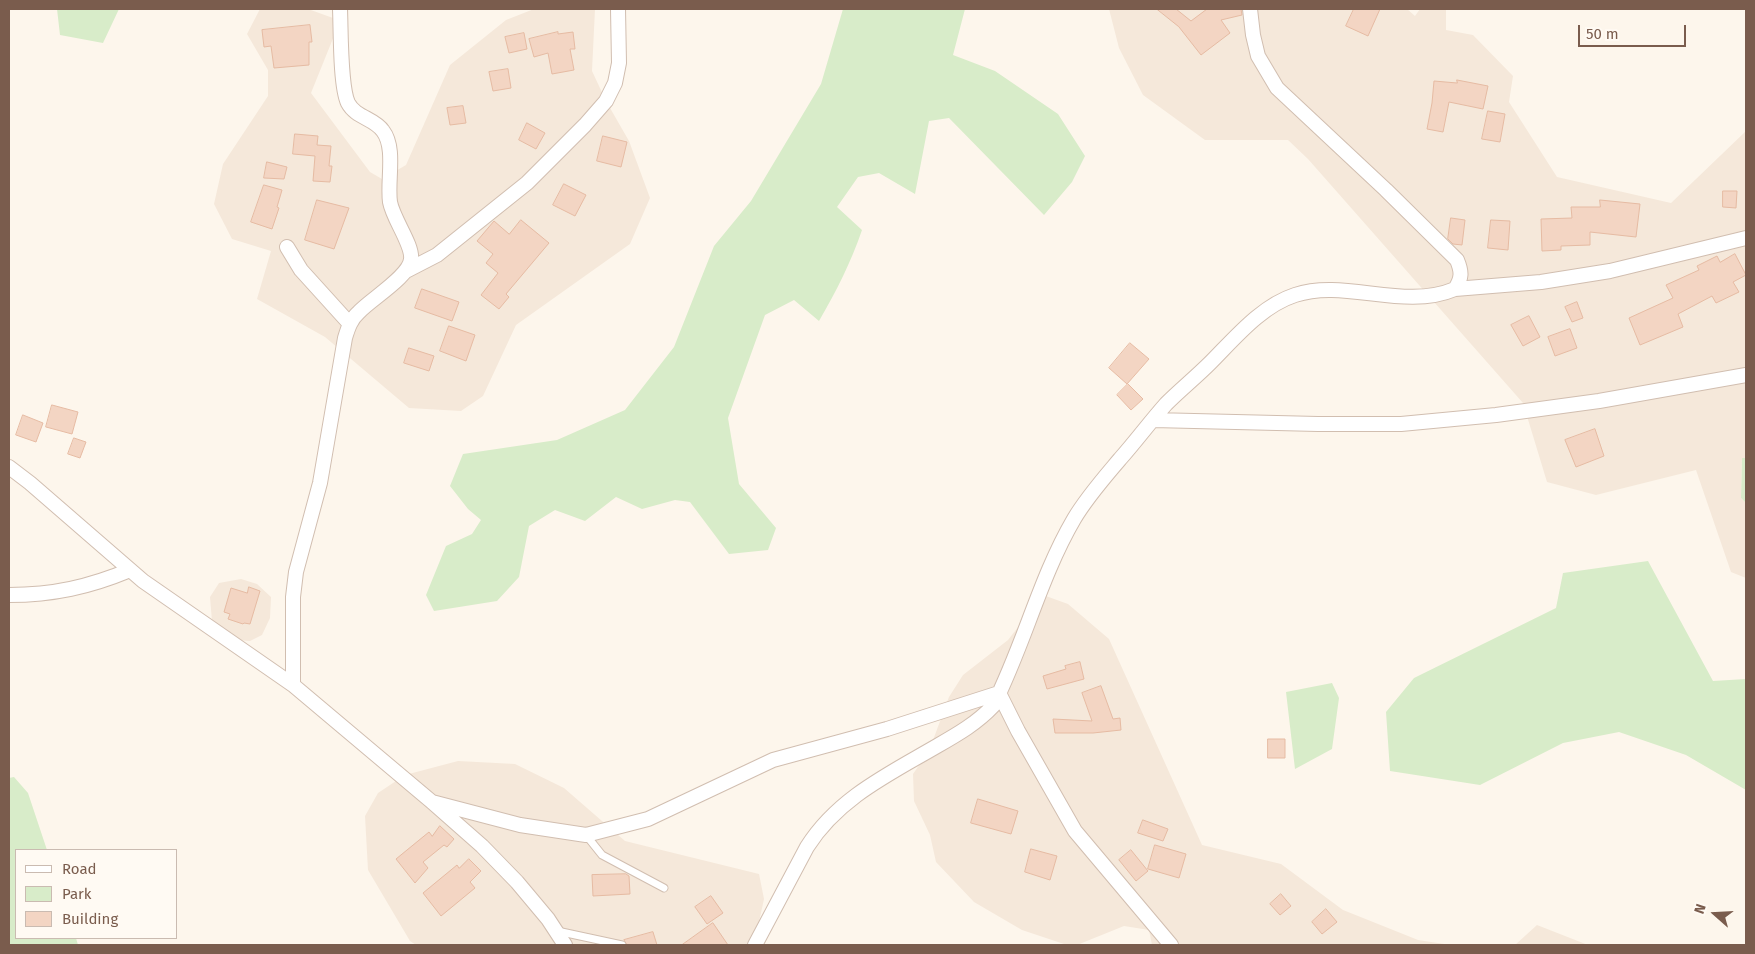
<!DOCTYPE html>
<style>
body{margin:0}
#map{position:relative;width:1755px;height:954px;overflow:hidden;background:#fdf6ec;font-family:"Fira Sans",sans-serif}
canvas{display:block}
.frame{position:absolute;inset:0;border:10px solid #7a5c4d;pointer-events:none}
.legend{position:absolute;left:15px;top:849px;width:162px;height:90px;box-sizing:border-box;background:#fffaf3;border:1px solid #cabbb1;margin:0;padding:6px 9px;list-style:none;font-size:15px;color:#7a5c4d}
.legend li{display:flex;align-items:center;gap:10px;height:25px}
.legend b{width:25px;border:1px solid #cabbb1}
.north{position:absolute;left:1690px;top:889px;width:50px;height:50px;-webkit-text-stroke:4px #fffaf3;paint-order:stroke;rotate:289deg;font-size:14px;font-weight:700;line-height:20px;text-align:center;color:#7a5c4d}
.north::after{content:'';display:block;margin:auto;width:18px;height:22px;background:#7a5c4d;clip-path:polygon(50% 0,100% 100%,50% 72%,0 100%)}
.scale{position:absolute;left:1578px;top:25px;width:108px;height:22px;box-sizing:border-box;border:2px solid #7a5c4d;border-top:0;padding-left:6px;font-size:15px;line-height:18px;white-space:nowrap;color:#7a5c4d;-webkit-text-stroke:4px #fffaf3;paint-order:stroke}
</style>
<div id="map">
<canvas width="1755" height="954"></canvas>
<div class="frame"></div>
<ul class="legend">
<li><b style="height:6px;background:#fff"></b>Road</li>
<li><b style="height:14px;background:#d8ecc9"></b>Park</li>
<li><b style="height:14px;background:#f3d5c3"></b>Building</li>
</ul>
<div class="north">N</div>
<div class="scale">50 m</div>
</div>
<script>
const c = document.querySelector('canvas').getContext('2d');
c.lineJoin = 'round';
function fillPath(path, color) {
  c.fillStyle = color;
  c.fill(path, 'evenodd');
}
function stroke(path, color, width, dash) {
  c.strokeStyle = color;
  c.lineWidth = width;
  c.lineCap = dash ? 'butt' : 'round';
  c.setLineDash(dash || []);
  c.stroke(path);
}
const residential = new Path2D(`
 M260,9h48l25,9 3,13 -25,62 59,79 12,7 24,-14 44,-100 56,-45 28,-11h61l-3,62 14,30 23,40 21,57 -20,46 -114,81 -33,71 -22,15 -52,-3 -84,-71 -68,-38 14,-48 -39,-12 -18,-35 9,-40 45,-68v-26l-21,-36z
 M1109,9h298l8,7 5,-7h26v21l27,5 40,41 -4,26 48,75 114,26 75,-72v327h-4l-1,40 5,5v75l-15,-6 -35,-102 -100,25 -49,-13 -24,-79 -215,-244 -20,-19h-83l-62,-45 -24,-47z
 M241,579l16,5 14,13 -1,21 -8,17 -12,6 -14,-1 -24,-19 -2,-24 9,-14z
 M1043,595l25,9 41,35 93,206 79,19 62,46 75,30 33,5h-299l-3,-15 -25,-4 -47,19h-10l-45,-15 -48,-28 -38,-40 -6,-27 -16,-34 -1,-27 16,-23 20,-54 14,-22 45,-35z
 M458,761l57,3 49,24 61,53 134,33 5,25 -10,46h-338l-6,-4 -42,-71 -3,-54 13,-23 27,-18z
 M1537,925l51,20h-73z`);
const green = new Path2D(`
 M57,9h62l-16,34 -43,-8z
 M843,9h122l-12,46 42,16 63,43 27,42 -13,26 -28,33 -95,-97 -20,3 -14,73 -36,-21 -21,4 -21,30 25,23c-11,32 -26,62 -43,91l-25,-21 -29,15 -37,103 11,66 37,44 -8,22 -39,4 -39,-52 -15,-2 -33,9 -26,-12 -31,24 -30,-11 -26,16 -10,51 -22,24 -63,10 -8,-16 20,-49 26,-12 9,-14 -13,-11 -18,-23 13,-32 94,-14 68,-30 49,-63 40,-101 37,-45 70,-117z
 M1742,458h4v45l-5,-5z
 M1648,561l65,120 33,-2v111l-60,-35 -67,-23 -56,11 -83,42 -90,-14 -4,-59 28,-34 142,-70 7,-35z
 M1332,683l7,15 -7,51 -37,20 -9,-77z
 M14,777l14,16 19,57h-31v88h60l2,7h-69v-167z`);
const building = new Path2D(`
 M1157,9h19l15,12 16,-12h34l1,6 -21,5 9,13 -29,22 -22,-28z
 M1354,9h26l-12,27 -22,-10z
 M310,25l2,17h-3v23l-35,3 -3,-22 -7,1 -2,-17z
 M558,32v2l15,-2 2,17h-5l4,21 -22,4 -4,-21 -14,4 -5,-18z
 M524,33l3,16 -18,4 -4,-16z
 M508,69l3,19 -18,3 -4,-19z
 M1457,80l31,6 -5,23 -34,-7 -6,30 -16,-3 5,-26 2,-22 23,2z
 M463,106l3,17 -16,2 -3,-17z
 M1488,111l17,3 -5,28 -18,-3z
 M527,123l18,10 -9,16 -17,-9z
 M295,134l23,2 -1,9 14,1 -2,20h3l-2,16 -17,-1 2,-25 -22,-2z
 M603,136l24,6 -6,25 -24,-6z
 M267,162l20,5 -3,12 -20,-1z
 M564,184l22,11 -11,21 -22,-11z
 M264,185l18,5 -5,17 2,1 -7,21 -21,-7z
 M1723,191h14l-1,17 -13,-1z
 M317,200l32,8 -15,41 -29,-9z
 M1600,200l40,4 -4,33 -46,-5v13l-29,1v4l-19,1 -1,-32 31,-1 -1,-11h29z
 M1451,218l14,2 -3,25 -9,-1 -5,-5z
 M521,220l28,23 -43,51 3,3 -10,12 -18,-14 17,-22 -12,-10 7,-9 -16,-13 17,-20 15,13z
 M1491,220l19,1 -2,29 -20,-2z
 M1735,254l11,21 -13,7 6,10 -23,11 -4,-7 -34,18 5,13 -43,18 -11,-27 44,-20 -7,-13 33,-15 -2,-4 20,-10 3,6z
 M422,289l37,13 -7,19 -37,-13z
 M1577,302l6,16 -11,4 -7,-15z
 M1529,316l11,21 -17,9 -12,-21z
 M449,326l26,9 -9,26 -26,-10z
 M1570,329l7,19 -22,8 -7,-19z
 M1130,343l19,16 -22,25 -18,-16z
 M409,348l25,8 -5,15 -25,-8z
 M1128,384l15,15 -12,11 -14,-15z
 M52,405l26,7 -6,22 -26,-7z
 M23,415l20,8 -7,19 -20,-7z
 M1595,429l9,27 -28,11 -11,-27z
 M74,438l12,4 -6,16 -12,-4z
 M249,587l11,4 -10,33 -6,-1 -1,1 -15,-5 2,-5 -6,-2 7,-24 16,5z
 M1080,662l4,17 -37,10 -4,-13 23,-7 -1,-3z
 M1101,686l12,33 7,-1 1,12 -28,3h-38l-2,-14 39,2 -10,-28z
 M1268,739h17v19h-17z
 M978,799l40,12 -7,23 -40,-11z
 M1143,820l25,9 -5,12 -25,-8z
 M440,826l14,13 -7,8 -3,-2 -21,17 5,6 -13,15 -19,-24 33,-27 3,4z
 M1155,845l31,9 -7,24 -31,-9z
 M1031,849l26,7 -7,24 -25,-8z
 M1131,850l17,21 -12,10 -17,-21z
 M469,859l12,12 -11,11 5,6 -34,28 -18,-23 34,-28 2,3z
 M626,874l3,2 1,18 -37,2 -1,-21z
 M1281,894l10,12 -11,9 -10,-11z
 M711,896l12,17 -16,11 -12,-17z
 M1326,909l11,13 -15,12 -10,-12z
 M713,923l15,22h-46z
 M653,932l4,13h-30l-3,-5z`);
const service = new Path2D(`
 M586,835l16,20 62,33
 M557,931l65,14`);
const minor = new Path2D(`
 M287,247l14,23 48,53
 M406,271l31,-16 90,-72 58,-58 21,-24 9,-18 4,-20 -1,-54
 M1455,289l86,-7 69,-11 136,-33
 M1153,420l165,4h83l95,-9 103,-14 147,-26
 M9,467l21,16 113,98 150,104 139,117 50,44 35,36 31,37 17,26
 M9,595c44,0 80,-8 121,-25
 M293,685v-88l3,-25 24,-89 25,-145c3,-10 6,-19 14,-26 12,-13 51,-36 52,-53 2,-14 -18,-40 -21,-57 -3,-21 6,-54 -7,-71 -9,-13 -27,-13 -35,-28 -8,-17 -7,-73 -8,-94
 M432,802l88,23 66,10 62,-16 125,-59 114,-31 112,-36 19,38 57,100 96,114
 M755,945l52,-98c31,-49 82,-73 130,-101 21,-12 40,-23 56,-40 31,-61 47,-129 81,-187 13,-22 30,-41 46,-60 16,-18 30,-37 46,-55 14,-14 30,-27 44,-41 25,-25 51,-57 85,-68 50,-17 108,16 160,-6 7,-11 7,-17 2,-29l-71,-70 -109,-102 -19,-32 -5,-21 -3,-26`);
fillPath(residential, '#f5e8da');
fillPath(green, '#d8ecc9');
fillPath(building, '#f3d5c3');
stroke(building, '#e6bba3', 1);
stroke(service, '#d1beb0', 9);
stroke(minor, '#d1beb0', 16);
stroke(service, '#fff', 7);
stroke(minor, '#fff', 14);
</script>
